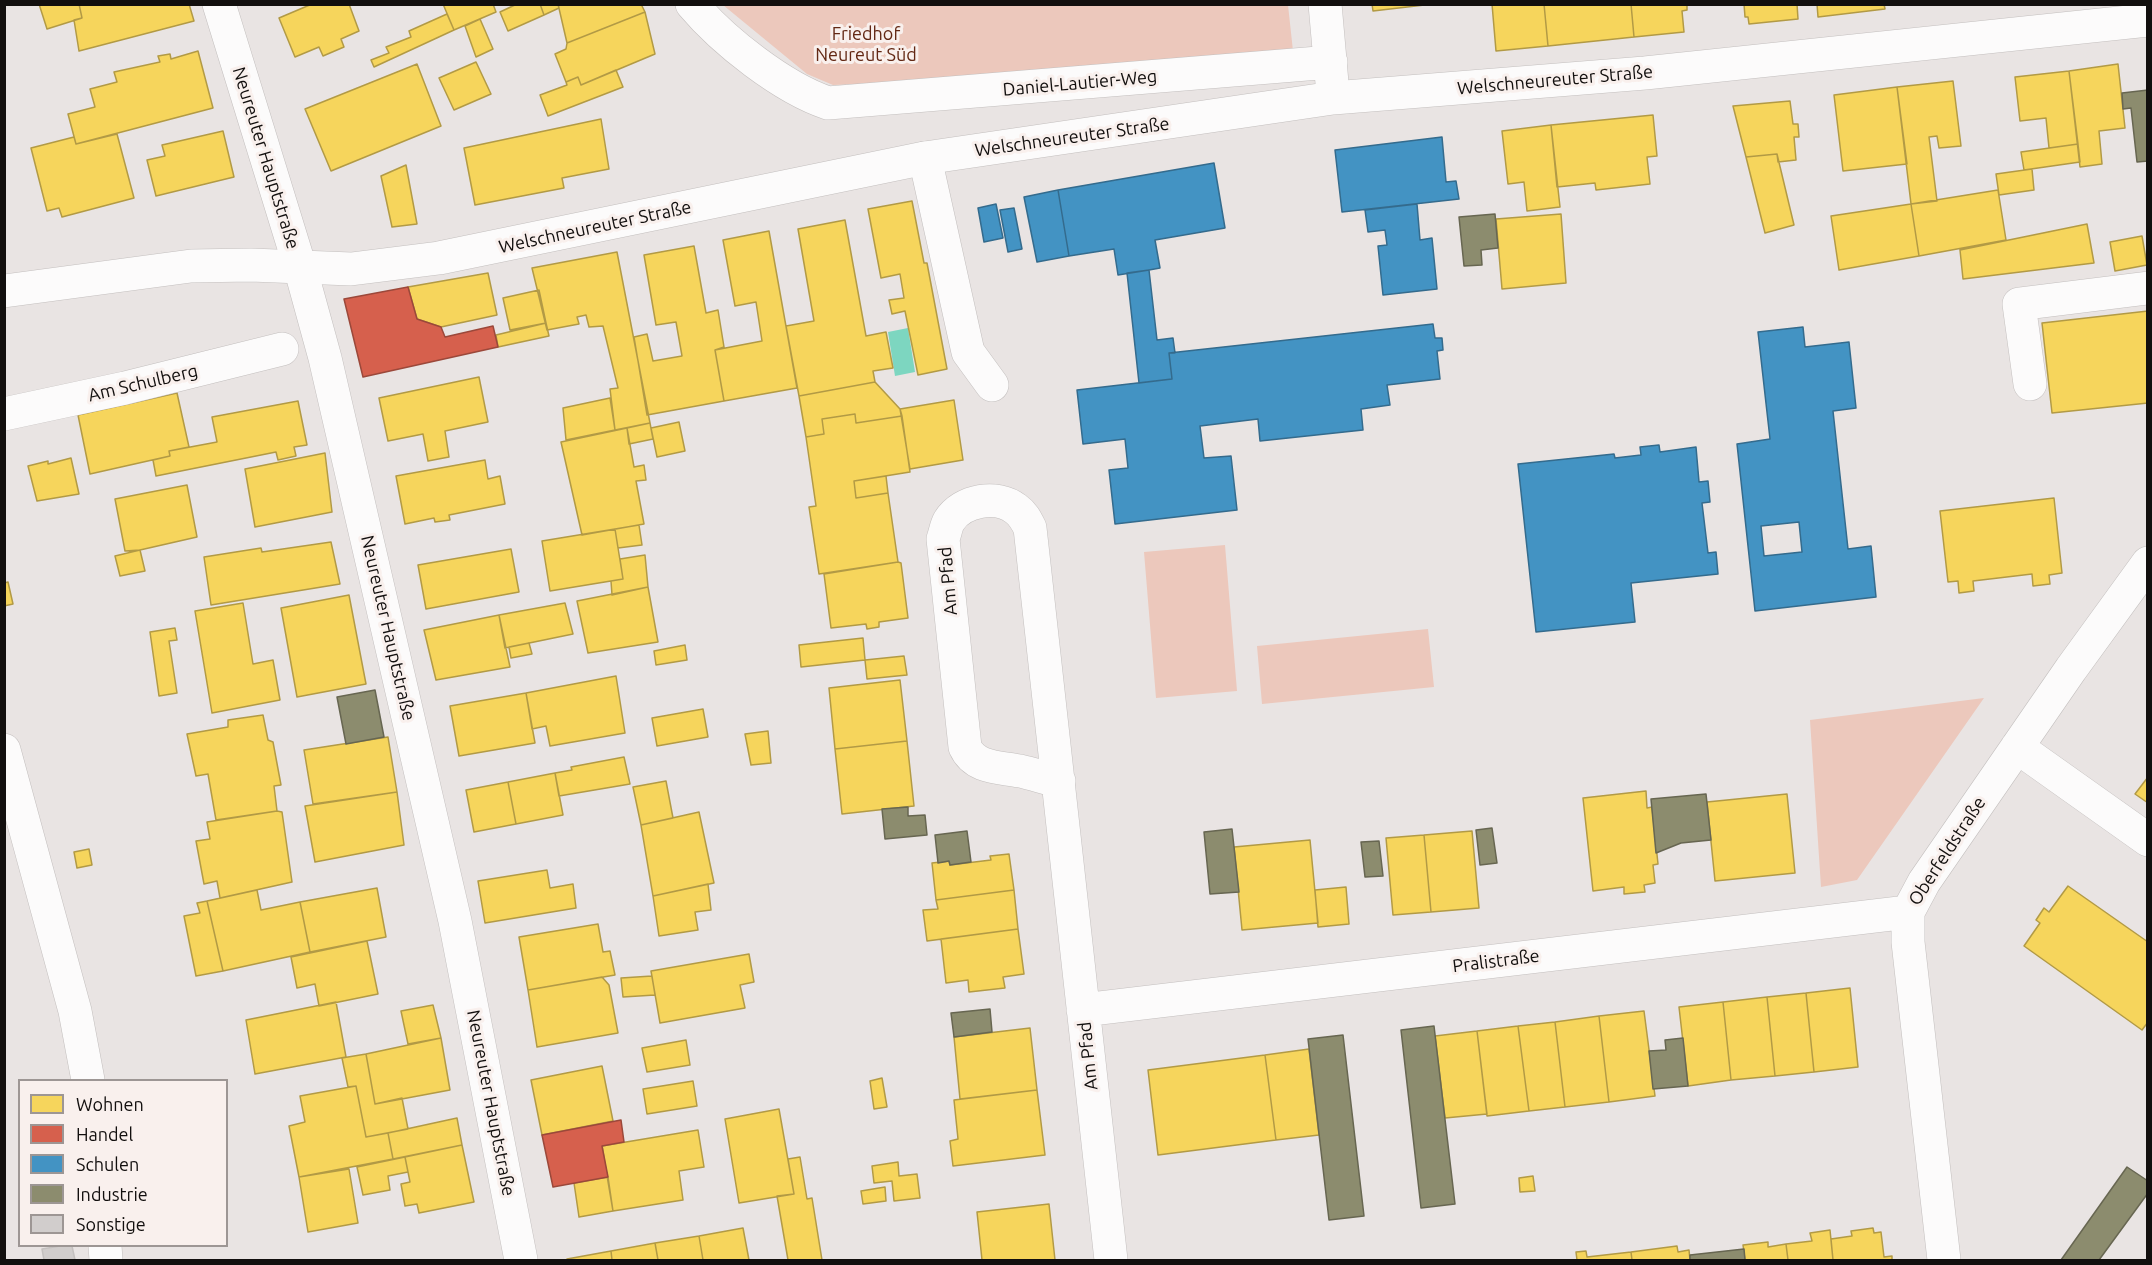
<!DOCTYPE html>
<meta charset="utf-8">
<style>
body{margin:0}
#map{position:relative;width:2152px;height:1265px;overflow:hidden;background:#e9e4e3;font-family:Ubuntu,sans-serif}
canvas{display:block}
.frame{position:absolute;inset:0;border:6px solid #120f0e;pointer-events:none}
.legend{position:absolute;left:18px;top:1079px;width:210px;height:168px;box-sizing:border-box;background:#f9f0ed;border:2px solid #9d9694;margin:0;padding:8px 10px;list-style:none;font-size:18px;color:#120f0e}
.legend li{display:flex;align-items:center;gap:12px;height:30px}
.legend b{width:30px;border:2px solid #9d9694}
</style>
<div id="map">
<canvas width="2152" height="1265"></canvas>
<div class="frame"></div>
<ul class="legend">
<li><b style="height:16px;background:#f6d55c"></b>Wohnen</li>
<li><b style="height:16px;background:#d6604d"></b>Handel</li>
<li><b style="height:16px;background:#4393c3"></b>Schulen</li>
<li><b style="height:16px;background:#8c8c6e"></b>Industrie</li>
<li><b style="height:16px;background:#d1cdcc"></b>Sonstige</li>
</ul>
</div>
<script>
const c = document.querySelector('canvas').getContext('2d');
c.lineJoin = 'round';
function fillPath(path, color) {
  c.fillStyle = color;
  c.fill(path, 'evenodd');
}
function stroke(path, color, width, dash) {
  c.strokeStyle = color;
  c.lineWidth = width;
  c.lineCap = dash ? 'butt' : 'round';
  c.setLineDash(dash || []);
  c.stroke(path);
}
function label(font, color, halo, rows, align = 'center') {
  c.font = font + ' Ubuntu,sans-serif';
  c.lineWidth = 6;
  c.setLineDash([]);
  c.textBaseline = 'middle';
  c.strokeStyle = halo;
  c.fillStyle = color;
  for (const [text, x, y, turn = 0] of rows) {
    c.save();
    c.translate(x, y);
    c.rotate((+turn || 0) * Math.PI / 180);
    c.textAlign = isNaN(turn) ? turn : align;
    if (halo) c.strokeText(text, 0, 0);
    c.fillText(text, 0, 0);
    c.restore();
  }
}
const green = new Path2D(`
 M723,5h565l5,46 -433,33 -27,1 -26,-11z
 M1225,545l12,146 -81,7 -12,-146z
 M1428,629l6,58 -172,17 -5,-58z
 M1984,698l-127,182 -36,7 -11,-167z`);
const water = new Path2D(`
 M908,328l7,44 -20,4 -7,-44z`);
const homes = new Path2D(`
 M39,4h40l3,14 -35,11z
 M79,4h110l5,17 -115,30 -5,-31 8,-2z
 M312,4h37l10,27 -18,8 3,8 -21,9 -4,-9 -24,10 -16,-39z
 M443,4h50l3,8 -42,18z
 M517,4h23l4,11 -36,16 -8,-19z
 M540,4h18l1,4 -15,7z
 M558,4h83l4,8 -78,31z
 M1372,4h61l-60,7z
 M1492,4h52l4,42 -52,5z
 M1544,4h87l3,33 -86,9z
 M1631,4h56v6l-5,1 2,21 -50,5z
 M1744,4h53l1,15 -49,5 -1,-7h-3z
 M1817,4h67l1,5 -67,8z
 M645,12l10,42 -74,31 -3,-8 -12,5 -11,-28 11,-5 1,-6z
 M447,14l7,16 -80,37 -3,-7 18,-7 -3,-6 25,-10 -2,-6z
 M480,19l13,30 -17,8 -11,-31z
 M198,51l15,57 -137,36 -8,-30 27,-7 -5,-18 27,-7 -3,-10 46,-10 -2,-6 12,-2 1,5z
 M476,62l15,32 -37,16 -15,-32z
 M417,64l24,62 -110,45 -26,-62z
 M2118,64l7,64 -26,3 3,33 -22,3 -11,-96z
 M616,70l7,17 -75,29 -8,-21 27,-10 -1,-3 12,-5 3,8z
 M2069,71l9,73 -29,4 -3,-30 -26,3 -5,-44z
 M1953,81l8,65 -22,2 -2,-12 -8,1 8,64 -26,3 -14,-117z
 M1897,87l10,77 -64,7 -9,-76z
 M1790,101l3,23h5l1,13h-5l2,23 -18,2 -1,-8 -31,3 -13,-51z
 M1653,115l4,41 -10,1 3,27 -54,6 -1,-7 -38,4 -6,-62z
 M601,119l8,50 -47,9 2,10 -89,17 -11,-57z
 M1551,125l9,82 -33,4 -3,-29 -16,2 -6,-53z
 M223,131l11,46 -78,19 -9,-36 18,-4 -3,-11z
 M117,134l17,64 -72,19 -3,-9 -12,3 -16,-63 43,-11 2,7z
 M2078,144l2,18 -56,8 -3,-18z
 M1777,154l17,71 -29,8 -19,-76z
 M406,165l11,59 -25,3 -11,-51z
 M2032,169l2,21 -35,5 -3,-21z
 M1998,190l8,50 -87,16 -8,-52z
 M912,201l12,62h3l20,106 -29,6 -13,-64 -13,3 -3,-14 15,-2 -4,-24 -19,4 -13,-69z
 M1911,204l8,52 -80,14 -8,-54z
 M1561,214l5,69 -64,6 -6,-70z
 M845,220l21,116 20,-4 7,36 -20,3 2,11 -76,14 -13,-70 28,-5 -16,-92z
 M2087,224l7,39 -131,16 -3,-29z
 M769,231l28,157 -73,13 -9,-51 47,-9 -6,-39 -21,4 -12,-66z
 M2142,236l5,29 -32,6 -5,-29z
 M694,246l12,67 12,-3 6,37 -9,3 9,51 -77,14 -13,-78 13,-3 6,27 29,-5 -6,-34 -20,3 -12,-70z
 M617,252l33,171 -35,7 -5,-41 8,-1 -15,-62 -14,1 -3,-12 -9,2 2,7 -32,6 -15,-62z
 M488,273l9,42 -56,12 -24,-8 -9,-32z
 M539,290l7,33 -36,7 -7,-32z
 M2148,311v92l-96,10 -10,-90z
 M546,323l3,13 -51,11 -2,-12z
 M479,377l9,45 -43,9 4,26 -21,4 -5,-27 -35,7 -9,-43z
 M875,382l25,27 2,7 -46,7 -1,-9 -33,5 2,15 -18,3 -7,-41z
 M177,393l12,54 -20,4 1,5 -80,18 -12,-59z
 M610,398l5,32 -49,10 -3,-32z
 M954,400l9,60 -53,9 -10,-60z
 M298,401l9,44 -13,2 2,9 -18,4 -2,-8 -120,24 -3,-16 17,-4 -1,-5 48,-9 -5,-25z
 M855,414l1,9 46,-7 8,56 -56,9 2,17 32,-5 10,69 -79,12 -10,-67 7,-1 -10,-69 18,-3 -2,-15z
 M679,422l6,29 -28,6 -6,-29z
 M650,423l3,16 -24,5 -2,-16z
 M627,428l7,39 10,-2 2,15 -10,1 8,43 -62,11 -21,-93z
 M325,453l7,59 -77,15 -10,-58z
 M71,458l8,36 -42,7 -9,-35 20,-5v3z
 M485,460l3,19 12,-3 5,28 -56,11 1,5 -15,2 -1,-4 -29,6 -9,-48z
 M886,476l2,17 -32,5 -2,-17z
 M187,485l10,52 -57,13 -15,1 -10,-52z
 M2054,498l8,75 -13,2 1,9 -17,2 -1,-12 -59,7 1,10 -15,2 -1,-12 -10,1 -8,-71z
 M639,525l3,20 -24,3 -3,-19z
 M615,529l8,50 -73,12 -8,-50z
 M331,542l9,42 -129,21 -7,-48 57,-9 1,4z
 M511,549l8,43 -93,17 -8,-44z
 M140,550l5,21 -25,5 -5,-20z
 M645,555l3,32 -36,8 -1,-14 12,-2 -3,-20z
 M898,562l3,1 7,55 -29,4v5l-12,2 -1,-5 -35,4 -7,-54z
 M8,582l5,22 -9,2v-23z
 M648,587l10,55 -70,11 -11,-52z
 M349,595l17,89 -69,13 -16,-89z
 M243,603l10,61 20,-4 7,40 -68,13 -17,-102z
 M565,603l8,31 -68,14 -6,-33z
 M499,615l11,52 -74,13 -12,-50z
 M175,628l2,12 -8,1 8,52 -18,3 -9,-64z
 M863,638l2,22 -64,7 -2,-22z
 M529,643l3,11 -21,4 -2,-11z
 M685,645l2,15 -31,5 -2,-14z
 M904,656l3,19 -40,4 -2,-19z
 M616,676l9,57 -75,13 -4,-20 -14,3 -6,-36z
 M900,680l7,61 -72,8 -6,-61z
 M526,693l9,50 -76,13 -9,-50z
 M703,709l5,28 -51,9 -5,-28z
 M263,715l5,25 5,2 8,43 -7,1 3,25 -61,9 -8,-46 -12,2 -9,-42 41,-7v-7z
 M768,731l3,32 -20,2 -6,-31z
 M388,737l9,55 -84,12 -9,-54z
 M907,741l7,65 -72,8 -7,-65z
 M624,757l6,27 -71,12 -4,-23 17,-3 -1,-3z
 M555,773l8,42 -47,9 -8,-42z
 M2148,777v26l-13,-9z
 M666,781l7,37 -32,7 -8,-38z
 M508,782l8,42 -42,8 -8,-42z
 M1646,791l1,17 5,-1 6,57 -5,1 2,18 -11,2 1,7 -21,2v-7l-31,4 -10,-93z
 M397,792l7,53 -89,17 -10,-56z
 M1787,794l8,79 -80,8 -8,-79z
 M277,811l5,1 10,70 -72,16 -3,-17 -13,3 -8,-43 14,-2 -3,-17z
 M699,812l15,71 -61,13 -12,-71z
 M1472,831l7,77 -48,4 -7,-77z
 M1424,835l7,77 -38,3 -7,-77z
 M1310,840l8,83 -76,7 -8,-83z
 M89,849l3,16 -15,3 -3,-16z
 M1009,854l5,36 -78,10 -4,-37 17,-2 1,4 41,-5 -1,-4z
 M547,870l3,18 23,-4 3,24 -91,15 -7,-42z
 M708,884l3,26 -16,2 3,18 -39,6 -6,-40z
 M2068,886l80,56v80l-6,8 -118,-84 16,-23 -4,-3 8,-12 5,4z
 M1346,887l3,37 -31,3 -3,-37z
 M377,888l9,49 -76,15 -10,-50z
 M257,890l4,20 39,-8 10,50 -87,19 -16,-70z
 M1014,890l4,39 -91,12 -4,-31 15,-1 -2,-9z
 M207,901l16,70 -27,5 -12,-60 16,-3 -3,-10z
 M598,924l5,28 7,-1 5,24 -87,15 -9,-53z
 M1018,929l6,45 -21,3 2,11 -36,4 -1,-12 -22,3 -5,-44z
 M367,941l11,53 -59,12 -4,-22 -18,4 -6,-31z
 M749,954l5,28 -14,3 5,23 -85,15 -9,-52z
 M652,976l3,19 -32,2 -2,-19z
 M602,977l7,8 9,48 -81,14 -9,-57z
 M1850,988l8,79 -44,5 -8,-79z
 M1806,993l8,79 -39,4 -8,-79z
 M1767,997l8,79 -44,4 -8,-78z
 M336,1002l10,55 -91,17 -9,-54z
 M1723,1002l8,78 -43,6 -9,-79z
 M433,1005l8,33 -33,6 -7,-33z
 M1644,1011l11,85 -46,6 -10,-86z
 M1599,1016l10,86 -44,5 -10,-85z
 M1555,1022l10,85 -36,4 -11,-85z
 M1518,1026l11,85 -42,5 -10,-85z
 M1030,1028l7,62 -77,9 -6,-62z
 M1477,1031l10,83 -42,4 -10,-82z
 M441,1038l9,52 -75,14 -9,-50z
 M686,1040l4,25 -43,7 -5,-24z
 M1309,1049l10,86 -43,5 -11,-85z
 M366,1054l9,50 27,-6 6,31 -42,8 -10,-51 -8,1 -6,-29z
 M1265,1055l11,85 -118,15 -10,-85z
 M602,1066l11,55 -71,14 -11,-55z
 M882,1078l5,29 -13,2 -4,-28z
 M693,1081l4,25 -50,8 -4,-25z
 M356,1086l10,51 22,-4 5,26 -94,18 -10,-51 16,-4 -5,-26z
 M1037,1090l8,65 -92,11 -3,-25 8,-2 -4,-39z
 M779,1109l15,85 -55,9 -14,-84z
 M457,1118l5,27 -69,14 -5,-26z
 M698,1130l6,37 -25,4 4,29 -70,11 -11,-65z
 M462,1145l12,57 -55,11 -2,-9 -12,2 -4,-22 9,-2 -5,-25z
 M405,1157l3,15 -20,4 2,14 -27,5 -6,-28z
 M800,1157l7,42 5,-1 10,62h-34l-11,-64 17,-2 -6,-35z
 M898,1162l1,14 18,-2 3,24 -26,3 -2,-20 -18,2 -2,-17z
 M349,1169l9,54 -50,9 -9,-55z
 M1533,1176l2,15 -15,1 -1,-14z
 M608,1177l5,34 -34,6 -5,-34z
 M885,1187l1,14 -23,3 -2,-13z
 M1049,1204l6,56h-73l-5,-48z
 M743,1228l6,32h-46l-4,-24z
 M1873,1228l1,5 7,-1 3,25 8,-1v4h-59l-2,-21 21,-3 -1,-5z
 M1830,1230l3,30h-45l-2,-16 26,-3 -2,-8z
 M699,1236l4,24h-45l-3,-17z
 M1768,1242v5l18,-3 2,16h-43l-2,-15z
 M655,1243l3,17h-46l-1,-9z
 M1677,1246l1,6 11,-2 1,10h-58l-1,-8z
 M611,1251l1,9h-45v-1z
 M1586,1251l1,6 44,-5 1,8h-55l-1,-8z`);
const shops = new Path2D(`
 M408,287l9,32 24,8 4,10 48,-11 5,21 -135,30 -19,-78z
 M621,1120l3,22 -22,4 6,31 -55,10 -11,-52z`);
const schools = new Path2D(`
 M1442,137l4,45 10,-1 3,18 -117,13 -7,-62z
 M1214,163l11,65 -70,12 5,28 -11,2 -31,5 -4,-26 -45,7 -11,-66z
 M1058,190l11,66 -32,6 -13,-65z
 M996,204l7,34 -19,4 -6,-34z
 M1417,204l3,36 12,-2 5,51 -54,6 -5,-49 9,-1 -2,-15 -17,2 -3,-22z
 M1014,208l8,41 -14,3 -8,-42z
 M1149,270l8,70 16,-2 2,15h-6l3,26 -33,4 -12,-110z
 M1433,324l2,14h7l1,12 -6,1 3,28 -53,6 3,20 -29,4 2,21 -103,11 -2,-22 -58,7 4,32 27,-2 6,54 -122,14 -6,-54 19,-2 -3,-29 -42,5 -6,-54 95,-11 -3,-26z
 M1803,327l2,20 44,-5 7,66 -23,3 15,138 23,-3 5,51 -121,14 -18,-167 33,-5 -12,-107zM1799,522l3,30 -38,4 -3,-30z
 M1659,445l1,7 36,-5 3,35 9,-1 2,21 -8,1 6,50 8,-1 2,22 -87,9 4,39 -99,10 -18,-168 96,-10 1,4 26,-3 -1,-8z`);
const industry = new Path2D(`
 M2148,90v71l-11,1 -6,-54 -8,1 -1,-16z
 M1495,214l3,34 -17,2 1,15 -18,1 -5,-49z
 M375,690l9,47 -38,7 -9,-47z
 M1706,794l5,46 -30,3 -25,10 -5,-54z
 M908,807v9l17,-1 2,20 -42,4 -3,-30z
 M1492,828l5,35 -17,2 -4,-35z
 M1232,829l7,63 -29,2 -6,-62z
 M967,831l4,31 -21,3 -1,-4 -11,2 -3,-28z
 M1379,841l4,35 -18,1 -4,-35z
 M990,1009l2,23 -38,5 -3,-24z
 M1434,1026l21,178 -34,4 -20,-178z
 M1343,1035l21,181 -35,4 -21,-181z
 M1683,1038l5,48 -35,3 -4,-38 17,-1 -1,-10z
 M2127,1167l21,14v12l-49,67h-38z
 M1744,1249l1,11h-55v-5z`);
const building = new Path2D(`
 M60,1246h12l3,14h-31l-2,-11z`);
const minor = new Path2D(`
 M219,4l81,263 25,91 130,563 66,339
 M692,4c31,37 91,84 136,99l503,-41
 M1325,4l7,79
 M925,158l43,194 24,33
 M2030,384l-11,-80 129,-16
 M4,414l121,-26 157,-39
 M2017,747l131,93
 M4,750l71,261 13,69
 M1059,781c-13,-3 -26,-7 -39,-10 -20,-4 -45,-2 -55,-24l-22,-208c2,-5 3,-13 6,-18 13,-21 48,-27 67,-12 7,5 10,11 14,19l81,732
 M1083,1010l825,-98
 M105,1246l1,14
 M1944,1260l-36,-318v-30l16,-30 147,-213 77,-106`);
const major = new Path2D(`
 M4,291l187,-25 60,-1 100,4 88,-11 486,-100 408,-60 312,-25 503,-53`);
const parkNames = [
 ["Friedhof",866,34],
 ["Neureut Süd",866,55]
];
const streetNames = [
 ["Welschneureuter Straße",1555,80,-5],
 ["Daniel-Lautier-Weg",1080,83,-5],
 ["Welschneureuter Straße",1072,137,-8],
 ["Neureuter Hauptstraße",266,158,73],
 ["Welschneureuter Straße",595,227,-12],
 ["Am Schulberg",143,383,-13],
 ["Am Pfad",948,581,-95],
 ["Neureuter Hauptstraße",388,628,77],
 ["Oberfeldstraße",1947,851,-57],
 ["Pralistraße",1496,961,-7],
 ["Am Pfad",1088,1056,-96],
 ["Neureuter Hauptstraße",491,1103,79]
];
fillPath(green, '#ecc8bc');
fillPath(water, '#7dd6c0');
fillPath(homes, '#f6d55c');
stroke(homes, '#b29a45', 1.5);
fillPath(shops, '#d6604d');
stroke(shops, '#9b483a', 1.5);
fillPath(schools, '#4393c3');
stroke(schools, '#346b8d', 1.5);
fillPath(industry, '#8c8c6e');
stroke(industry, '#676651', 1.5);
fillPath(building, '#d1cdcc');
stroke(building, '#c4c0bf', 1.5);
stroke(minor, '#c3bfbe', 34);
stroke(major, '#c3bfbe', 34);
stroke(minor, '#fcfbfb', 33);
stroke(major, '#fcfbfb', 33);
label('18px', '#632814', '#f9f0ed', parkNames);
label('18px', '#120f0e', '#f9f0ed', streetNames);
</script>
